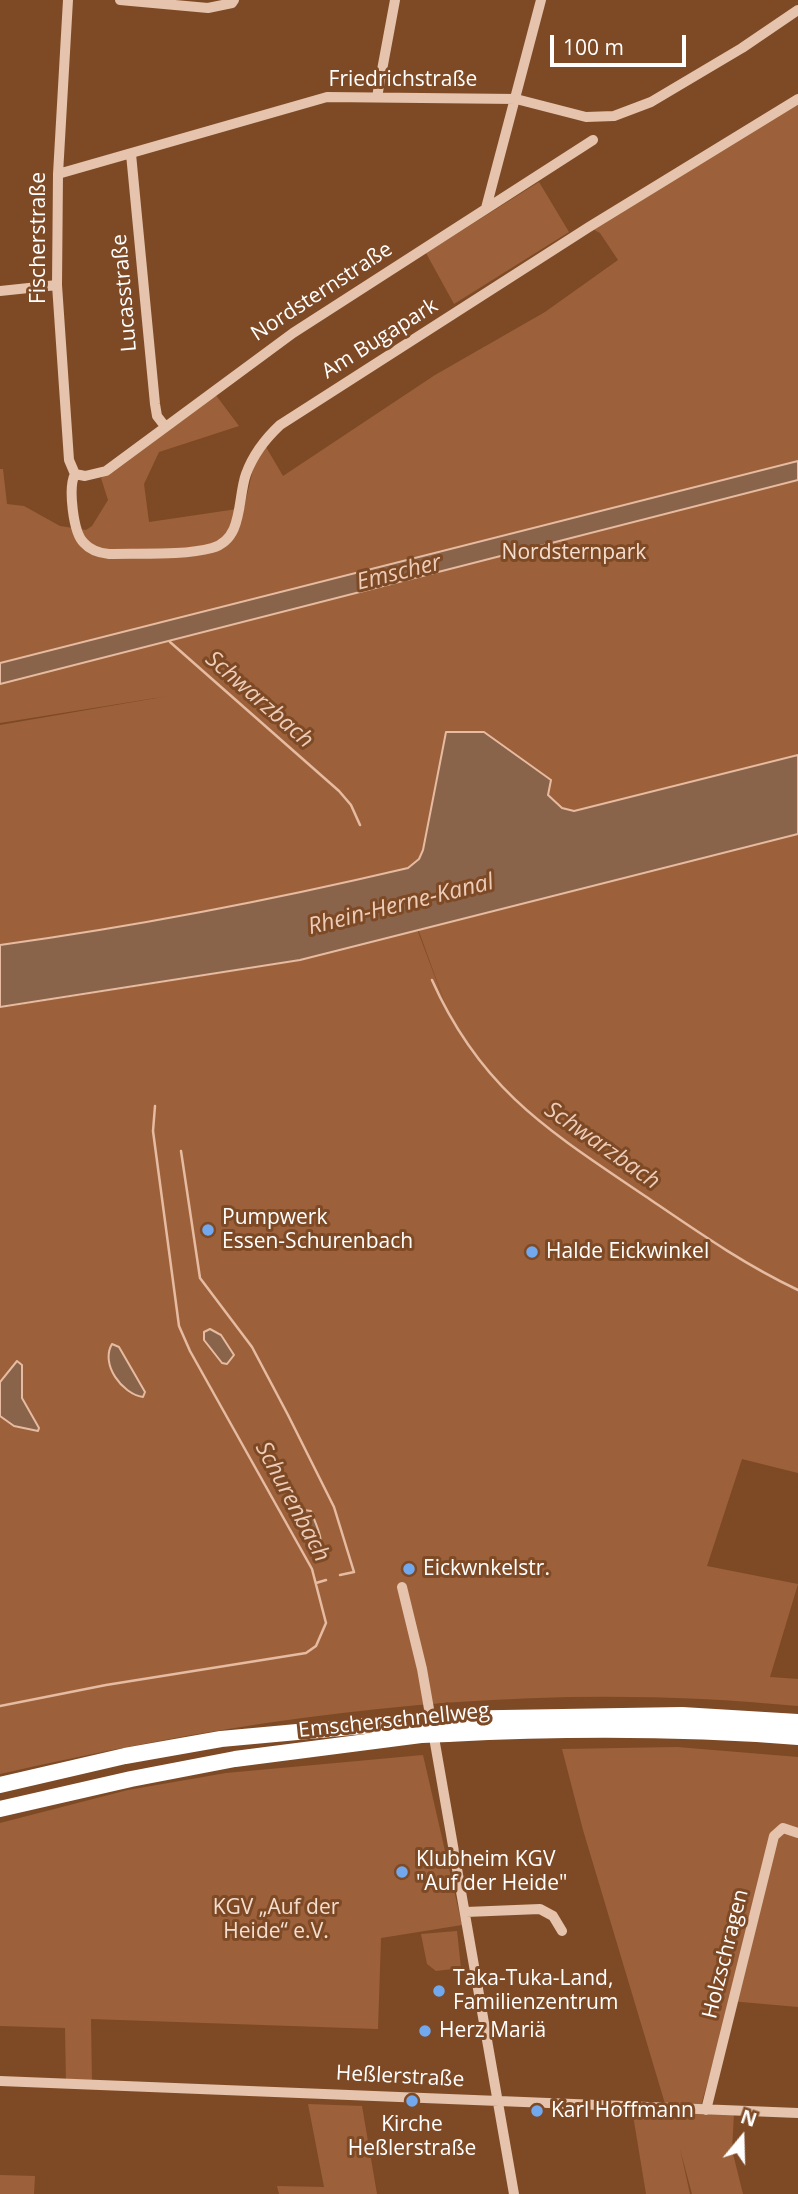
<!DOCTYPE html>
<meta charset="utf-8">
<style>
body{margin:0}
#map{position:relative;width:798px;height:2194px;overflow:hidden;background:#7e4a26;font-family:"Open Sans",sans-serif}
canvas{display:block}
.north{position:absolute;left:707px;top:2103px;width:70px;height:70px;-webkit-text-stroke:5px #7e4a26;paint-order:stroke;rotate:19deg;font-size:19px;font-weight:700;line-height:28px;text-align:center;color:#fff}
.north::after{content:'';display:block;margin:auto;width:24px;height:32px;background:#fff;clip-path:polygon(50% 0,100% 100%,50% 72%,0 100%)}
.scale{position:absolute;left:550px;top:35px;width:136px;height:32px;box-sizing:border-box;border:4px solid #fff;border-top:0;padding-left:9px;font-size:21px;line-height:24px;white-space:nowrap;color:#fff;-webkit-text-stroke:5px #7e4a26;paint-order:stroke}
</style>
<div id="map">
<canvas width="798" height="2194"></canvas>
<div class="north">N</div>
<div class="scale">100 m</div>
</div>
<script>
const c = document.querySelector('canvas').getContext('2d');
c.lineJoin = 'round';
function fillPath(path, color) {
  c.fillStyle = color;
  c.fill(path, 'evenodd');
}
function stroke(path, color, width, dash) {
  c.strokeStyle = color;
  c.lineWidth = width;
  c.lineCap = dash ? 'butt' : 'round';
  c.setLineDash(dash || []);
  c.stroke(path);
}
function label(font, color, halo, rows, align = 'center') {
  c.font = font + ' "Open Sans",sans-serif';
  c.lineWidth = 6;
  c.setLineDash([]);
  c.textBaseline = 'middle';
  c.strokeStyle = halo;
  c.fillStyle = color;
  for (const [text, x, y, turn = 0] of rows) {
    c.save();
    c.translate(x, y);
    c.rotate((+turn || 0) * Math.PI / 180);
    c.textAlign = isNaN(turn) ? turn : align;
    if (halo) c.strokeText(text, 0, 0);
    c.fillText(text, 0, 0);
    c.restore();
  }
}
const green = new Path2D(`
 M798,99v1374l-56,-14 -35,107 91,18 -28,93 28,2v27c-272,-27 -533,7 -798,68v-766l297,-47 120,-32 33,88 -53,-146c-132,32 -263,55 -397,74v-220l168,-29 -168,27v-254h3l4,35 17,2 36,20 26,4 6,-4 16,-26 -7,-22 114,-84 24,32 -80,26 -15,32 5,38 95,-14 10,-43 12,-18 17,29 152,-101 110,-63 73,-52 -18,-27 -11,-6zM219,1332l15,23 -9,9 -21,-24zM119,1347l26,45 -10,3c-15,-10 -24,-23 -26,-42zM311,1511l11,35 -6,3 -16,-33z
 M539,182l30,50 -115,72 -28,-51z
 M677,1747l121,10v250l-68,-6 -30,108 -34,-2 -83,-277 -21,-81z
 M423,1755l39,170 -81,13 -3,91 -287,-10 1,65 -26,-1 -1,-55 -65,-2v-203l128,-33 98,-17z
 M457,1931l4,37 -25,3 -9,-7 -6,-30z
 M308,2104l54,2 15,88h-98l-2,-8 47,1z
 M706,2112l28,1 -2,37 11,44h-51l-12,-45 10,45h-44l-13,-79 39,2z
 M0,2175l35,1 -1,18h-34z`);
const water = new Path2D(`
 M798,461v19l-798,204v-21z
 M446,732h38l67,48 -3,15 14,13 12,3 224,-56v79l-498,126 -300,47v-62c138,-19 272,-45 408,-77l11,-9 4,-9z
 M210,1329l11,6 13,20 -7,9 -5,-1 -18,-23v-8z
 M112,1344l7,3 26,45 -2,5c-21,-3 -43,-33 -31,-53z
 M17,1361l5,4v33l17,30 -1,3 -24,-5 -14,-10v-34z
 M304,1510l7,1c4,12 14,29 8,40l-6,-6 -13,-29z`);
const stream = new Path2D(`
 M170,642l169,149 12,14 9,20
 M432,980c49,110 117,151 213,216 50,34 98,68 153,94
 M181,1151l19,127 52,69 36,68 46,92 20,65 -14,3
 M316,1583l10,-3
 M0,1706l106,-21 200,-32 10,-7 10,-23 -14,-54 -122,-218 -11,-25 -26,-195 2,-25`);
const minor = new Path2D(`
 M68,0l-10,174 -1,111 12,175 6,14
 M120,0l88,8 24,-5 2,-3
 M377,97l18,-97
 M131,154l24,250 2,12 7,9
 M58,174l269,-77 189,2 70,18 28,-1 37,-14 91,-54 56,-38
 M486,208l55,-208
 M0,291l57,-6
 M75,474c-7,13 -2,59 9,69 6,7 15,10 25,11 30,-1 74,2 103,-6 32,-9 25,-49 34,-74 7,-19 19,-35 34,-49l309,-198 209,-128
 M75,474l10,2 21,-5 187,-138 300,-193
 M402,1587l20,82 92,525
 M466,1912l74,-3 13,7 9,15
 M0,2081l798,32
 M706,2110l68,-274 9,-8 15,5`);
const highway = new Path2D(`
 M443,1719l239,-4 116,7
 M448,1734c117,-6 233,-6 350,3
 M0,1785l125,-29 96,-17 196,-18
 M0,1809l131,-30 104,-20 186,-24`);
const highwayBridge = new Path2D(`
 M417,1721l26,-2
 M421,1735l27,-1`);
const markers = [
 [208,1230,7,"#72a9ee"],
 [532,1252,7,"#72a9ee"],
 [409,1569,7,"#72a9ee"],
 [402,1872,7,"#72a9ee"],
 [439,1991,7,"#72a9ee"],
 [425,2031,7,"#72a9ee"],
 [412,2101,7,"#72a9ee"],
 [537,2111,7,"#72a9ee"]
];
const streetNames = [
 ["Friedrichstraße",403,80],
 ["Fischerstraße",39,238,-90],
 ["Nordsternstraße",322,292,-33],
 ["Lucasstraße",125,293,-95],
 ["Am Bugapark",380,339,-32],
 ["Emscherschnellweg",394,1721,-6],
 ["Holzschragen",726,1954,-76],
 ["Heßlerstraße",400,2077,3]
];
const parkNames = [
 ["Nordsternpark",574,553],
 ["KGV „Auf der",276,1908],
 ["Heide“ e.V.",276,1932]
];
const poiNames = [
 ["Pumpwerk",222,1218],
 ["Essen-Schurenbach",222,1242],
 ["Halde Eickwinkel",546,1252],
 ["Eickwnkelstr.",423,1569],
 ["Klubheim KGV",416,1860],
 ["\"Auf der Heide\"",416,1884],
 ["Taka-Tuka-Land,",453,1979],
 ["Familienzentrum",453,2003],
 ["Herz Mariä",439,2031],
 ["Karl Hoffmann",551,2111],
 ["Kirche",412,2125,"center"],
 ["Heßlerstraße",412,2149,"center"]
];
const waterNames = [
 ["Emscher",399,573,-14],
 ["Schwarzbach",259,700,41],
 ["Rhein-Herne-Kanal",401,905,-14],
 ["Schwarzbach",602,1146,35],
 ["Schurenbach",292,1502,62]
];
fillPath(green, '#9c613a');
fillPath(water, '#8a644a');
stroke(water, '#e6bba1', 2);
stroke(stream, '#e6bba1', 2.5);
stroke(minor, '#e5c3ac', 10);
stroke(highway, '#fff', 16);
stroke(highwayBridge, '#fff', 16);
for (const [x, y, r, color] of markers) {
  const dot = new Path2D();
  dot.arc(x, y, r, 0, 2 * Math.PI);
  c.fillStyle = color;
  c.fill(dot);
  stroke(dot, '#7e4a26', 2.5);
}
label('21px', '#fff', '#7e4a26', streetNames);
label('21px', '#f4decf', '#7e4a26', parkNames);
label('21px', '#fff', '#7e4a26', poiNames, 'left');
label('italic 23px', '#edccb8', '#7e4a26', waterNames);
</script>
